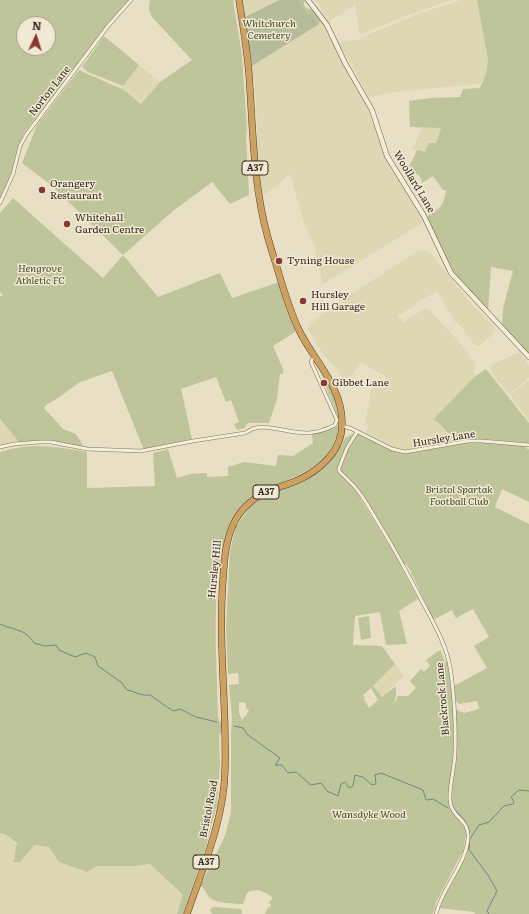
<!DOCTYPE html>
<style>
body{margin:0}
#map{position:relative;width:529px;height:914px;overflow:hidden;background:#e8dfc5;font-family:Literata,serif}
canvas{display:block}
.north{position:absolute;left:16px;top:16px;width:40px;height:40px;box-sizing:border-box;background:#f1e9d4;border:1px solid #a59d8c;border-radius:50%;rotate:4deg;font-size:11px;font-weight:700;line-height:16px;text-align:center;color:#332a1f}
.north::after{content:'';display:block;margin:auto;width:14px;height:18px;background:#893634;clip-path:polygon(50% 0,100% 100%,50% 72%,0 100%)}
</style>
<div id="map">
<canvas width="529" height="914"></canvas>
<div class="north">N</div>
</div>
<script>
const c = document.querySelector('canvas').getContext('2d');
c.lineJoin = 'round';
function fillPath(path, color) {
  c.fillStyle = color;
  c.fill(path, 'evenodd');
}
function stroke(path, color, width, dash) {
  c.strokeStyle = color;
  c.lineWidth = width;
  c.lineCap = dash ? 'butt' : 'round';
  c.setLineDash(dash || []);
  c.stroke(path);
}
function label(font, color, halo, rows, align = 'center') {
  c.font = font + ' Literata,serif';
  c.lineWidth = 3;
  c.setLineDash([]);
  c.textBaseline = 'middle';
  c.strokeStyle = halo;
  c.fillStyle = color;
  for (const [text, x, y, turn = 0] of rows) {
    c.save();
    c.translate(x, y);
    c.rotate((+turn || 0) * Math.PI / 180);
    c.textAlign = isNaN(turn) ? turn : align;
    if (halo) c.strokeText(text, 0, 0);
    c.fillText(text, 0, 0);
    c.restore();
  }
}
const farmland = new Path2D(`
 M243,0h36l-34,17z
 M314,0h39l1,5 -25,17 -11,-18z
 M354,0h99l-50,17 -43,18z
 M461,0h16l11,60 -2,13 -5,11 -88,8 -24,5 -30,-54 4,-2 2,1 15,-3 7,-4 53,-22z
 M321,19l51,97 16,47 36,59 -101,62 -9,-39 -10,-21 -14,-50 -28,23 -4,-32 -2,-62 -4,-37 66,-42z
 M139,65l21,17 -19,22 -17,-14 -4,-1z
 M422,127l19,1 -5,15 -11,9 -12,-3z
 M419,250h6l6,4 42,52 21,20 1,3 -1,4 -12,11 -4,2 -4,-2 -12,-16 -7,-6 -18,-30 -9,4 -30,20 5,6 21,-13h4l33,35 14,18 -1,15 -39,42 22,23 -54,9 -9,-3 -30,-14 4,-4v-5l-3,-2 6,-33 13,-9 3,-4 -26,-14 -12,16 -7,-1 -5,-8 -12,-13 -9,-14 -8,-13 1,-5 21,-17z
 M515,353h5l9,13v12l-20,16 -13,-15 -5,-9 1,-6 20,-8z
 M529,380v41l-19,-26z
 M0,419l19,23 -19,4z
 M395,664l9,12 -22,21 -9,-11z
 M0,833l5,1 12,9 -4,19 11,-4 11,-13 14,2 10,15 38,4h37l16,-2 34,31 -7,19h-177z`);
const green = new Path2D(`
 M0,0h129l-105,133 -6,13 -7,28 -11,25zM24,24h24v24h-24z
 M150,0h83l9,55 5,76 -1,4 3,60 -19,9 -18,-22 -39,29 -50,44 35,42 62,-24 12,25 47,-16 8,29 2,1 6,20 -22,14 10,23v5h-3l-3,25 -8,24h-21l-2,2 -1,3 -8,2 -3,-6 5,-2 -8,-22 -5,2 -10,-25 -35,12 11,50 -48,11 -32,-79 -32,11 -22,16 -12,7 -2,3 19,21 13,5 7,11 -2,2 -32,-7 -30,2 -19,-23v-122l3,-2 -3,-3v-79l13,-15 90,80 20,-23 -72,-70 -29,-22 15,-38 42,-55 45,20 17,14 19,-22 32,-22 -41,-44 -2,-8z
 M300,0h5l-1,5 2,3 8,2 7,9 -2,5 -8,-10 -3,1 -10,-14z
 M477,0h52v357l-27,-31 1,-18 10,-37 -22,-4 -3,44 -36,-39 -26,-55c14,-7 18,-12 20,-27h-3l-10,-14 -11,7 -2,-6 -11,-10 8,-17 8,2 4,-9h7l5,-15 -31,-1 -1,-26 22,-3 29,-1 3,-8 17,-1 6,-15 2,-13z
 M104,36l35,29 -16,21 -35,-14 -6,-5z
 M486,369l43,54v20l-46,-4 -26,2 -23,-22 40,-42z
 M324,380c11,10 14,31 14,44h-1c1,-16 -11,-30 -13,-44z
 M339,426c-12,62 -77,46 -106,92 -7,11 -9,24 -12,37 -9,53 -4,108 -3,161l2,6 5,6 -6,8 1,28 -3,40 -11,43 -23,67h-6l6,-19 -33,-31 -16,2h-37l-10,6 -28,-10 -10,-15 -14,-2 -15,17h-7l4,-19 -12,-9 -5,-1v-381c29,-10 57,-6 87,0v36l68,-2 -2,-33 15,-4 9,29 13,-4 17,-1v4l21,-1v-9l16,-5 32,4 2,-11 15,1 20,-13 -1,-10z
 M357,432l35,17 13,3 63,-11 57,5 3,4 1,-2v54l-27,-13 -7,18 34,17v390h-54l-1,-2 -35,-4 28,-54 2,-23 -4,-8 1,13 -3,15 -27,51 -3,12h-168l3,-7 2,1 1,-4 -3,-1 4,-4v-2l-6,-4 -8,-3 -8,1 -3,2 -4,11c-7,0 -28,-1 -33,-6 -4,-4 -4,-9 -10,-12l25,-50 6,-24v-78l1,-16 -3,-33 10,-1 -1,-11 -10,1 -2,-47 4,-76 6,-24 14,-20 10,-7 10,-6 23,-9 22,-12 12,-9 13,-16 5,-10zM360,498h3l41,67 2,-1 3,4 24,52 19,-10 4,8 17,-9 16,28 -15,9 13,22 -33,18 -5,-27 -4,4 -4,-12h-3l-12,9 4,6 -6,6 -3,-3 -11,12 6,7 -8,8h-10l-2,5 -6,5 5,-5 1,-5v-10l-14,11 -9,-11 22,-22 -13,-18 -29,-1 2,-29 25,-4 6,33 21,-1 -8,-33 19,-12 -24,-46zM371,688l7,12 -9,8 -5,-9 1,-1 -2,-3zM455,700l4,4 18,-3 2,8 -15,4 -9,-4zM239,702l7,1v5l3,3 -7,9 -3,-7z
 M369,616l2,22 -10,2 -3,-22z
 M213,907l28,2 1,5h-30l-2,-4z`);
const cemetery = new Path2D(`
 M279,0h21l-1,1 9,14 3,-2 8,11 -67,42 -7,-49z`);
const stream = new Path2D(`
 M0,624c15,7 24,4 34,19l11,3 11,-1 3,5 16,7 11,-4 9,4 3,9 23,16 6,8c10,2 13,6 23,5l23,16 7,-2 16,8 21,5
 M234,726l9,2 5,7 32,23 -5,7h7l6,8 8,-1 15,13 10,-2 6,8 11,5 3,-12 4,-2 4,6 4,-2 2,-11 8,2 9,8 4,-1 -1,-9 6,-2 42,17 3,10 7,-1 15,9
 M455,810c16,16 15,18 14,40l19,25 9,16 -10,20 2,3
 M470,839l9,-14 10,-3 15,-16 9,-2 1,-2 -3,-5 8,-7 10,1`);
const street = new Path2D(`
 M0,203l13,-29 7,-28 6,-11 82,-109 23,-26
 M342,426l8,2 42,21 13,3 63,-11h14l47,4
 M357,432l-10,16 -8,20v3c5,5 10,10 15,15 10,11 17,25 25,38 16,26 30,52 44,79 11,21 23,41 27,64 4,24 6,60 5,85 0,15 -6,33 -5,48 1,19 20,18 18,39 -3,28 -26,48 -32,75
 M0,447l14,-3 26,-2h11l36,7 54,2 52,-10 52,-8 7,-4 8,-2c30,1 44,14 75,-2l2,-5 -26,-58 3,-6`);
const secondary = new Path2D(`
 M308,0l19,25 18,38 27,47 15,46 37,60 27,57 78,84`);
const highway = new Path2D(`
 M187,914c16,-47 37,-94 38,-144 2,-64 -7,-127 -2,-190 1,-17 2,-34 8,-50 5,-14 15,-26 28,-34 11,-7 25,-10 37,-15 25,-11 47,-31 46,-59 0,-37 -30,-63 -44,-94 -7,-15 -12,-31 -17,-47 -4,-14 -9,-29 -13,-43 -15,-53 -15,-109 -19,-164 -2,-25 -6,-49 -10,-74`);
const markers = [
 [42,190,4,"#893634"],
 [67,224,4,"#893634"],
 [279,261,4,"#893634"],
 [303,301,4,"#893634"],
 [324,383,4,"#893634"]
];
const shields = [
 [255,168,26],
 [266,492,26],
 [206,862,26]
];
const shieldNames = [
 ["A37",255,168],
 ["A37",266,492],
 ["A37",206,862]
];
const parkNames = [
 ["Whitchurch",269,24],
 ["Cemetery",269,36],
 ["Hengrove",40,269],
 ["Athletic FC",40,281],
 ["Bristol Spartak",459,490],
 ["Football Club",459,502],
 ["Wansdyke Wood",369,815]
];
const streetNames = [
 ["Norton Lane",50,91,-52],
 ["Woollard Lane",414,182,59],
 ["Hursley Lane",444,439,-9],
 ["Hursley Hill",215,569,-84],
 ["Blackrock Lane",443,699,-95],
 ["Bristol Road",209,809,-79]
];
const poiNames = [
 ["Orangery",50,184],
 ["Restaurant",50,196],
 ["Whitehall",75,218],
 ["Garden Centre",75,230],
 ["Tyning House",287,261],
 ["Hursley",311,295],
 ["Hill Garage",311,307],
 ["Gibbet Lane",332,383]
];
fillPath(farmland, '#ddd8b3');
fillPath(green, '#bfc59a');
fillPath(cemetery, '#b6bb99');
stroke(stream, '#6e8983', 1);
stroke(street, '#81725d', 4);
stroke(secondary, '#635340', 5.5);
stroke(highway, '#504031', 7);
stroke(street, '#f4edd7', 3);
stroke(secondary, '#f4edd7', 4.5);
stroke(highway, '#cea160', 6);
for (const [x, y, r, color] of markers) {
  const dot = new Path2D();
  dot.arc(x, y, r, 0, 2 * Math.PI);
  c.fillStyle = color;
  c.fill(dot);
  stroke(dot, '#f1e9d4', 1.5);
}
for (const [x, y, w] of shields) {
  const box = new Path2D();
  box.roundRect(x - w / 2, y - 7, w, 14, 3);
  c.fillStyle = '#f1e9d4';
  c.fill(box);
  stroke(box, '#332a1f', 1);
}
label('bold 9px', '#332a1f', null, shieldNames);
label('italic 10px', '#434d28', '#f1e9d4', parkNames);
label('10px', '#332a1f', '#f1e9d4', streetNames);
label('10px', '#332a1f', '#f1e9d4', poiNames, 'left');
</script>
